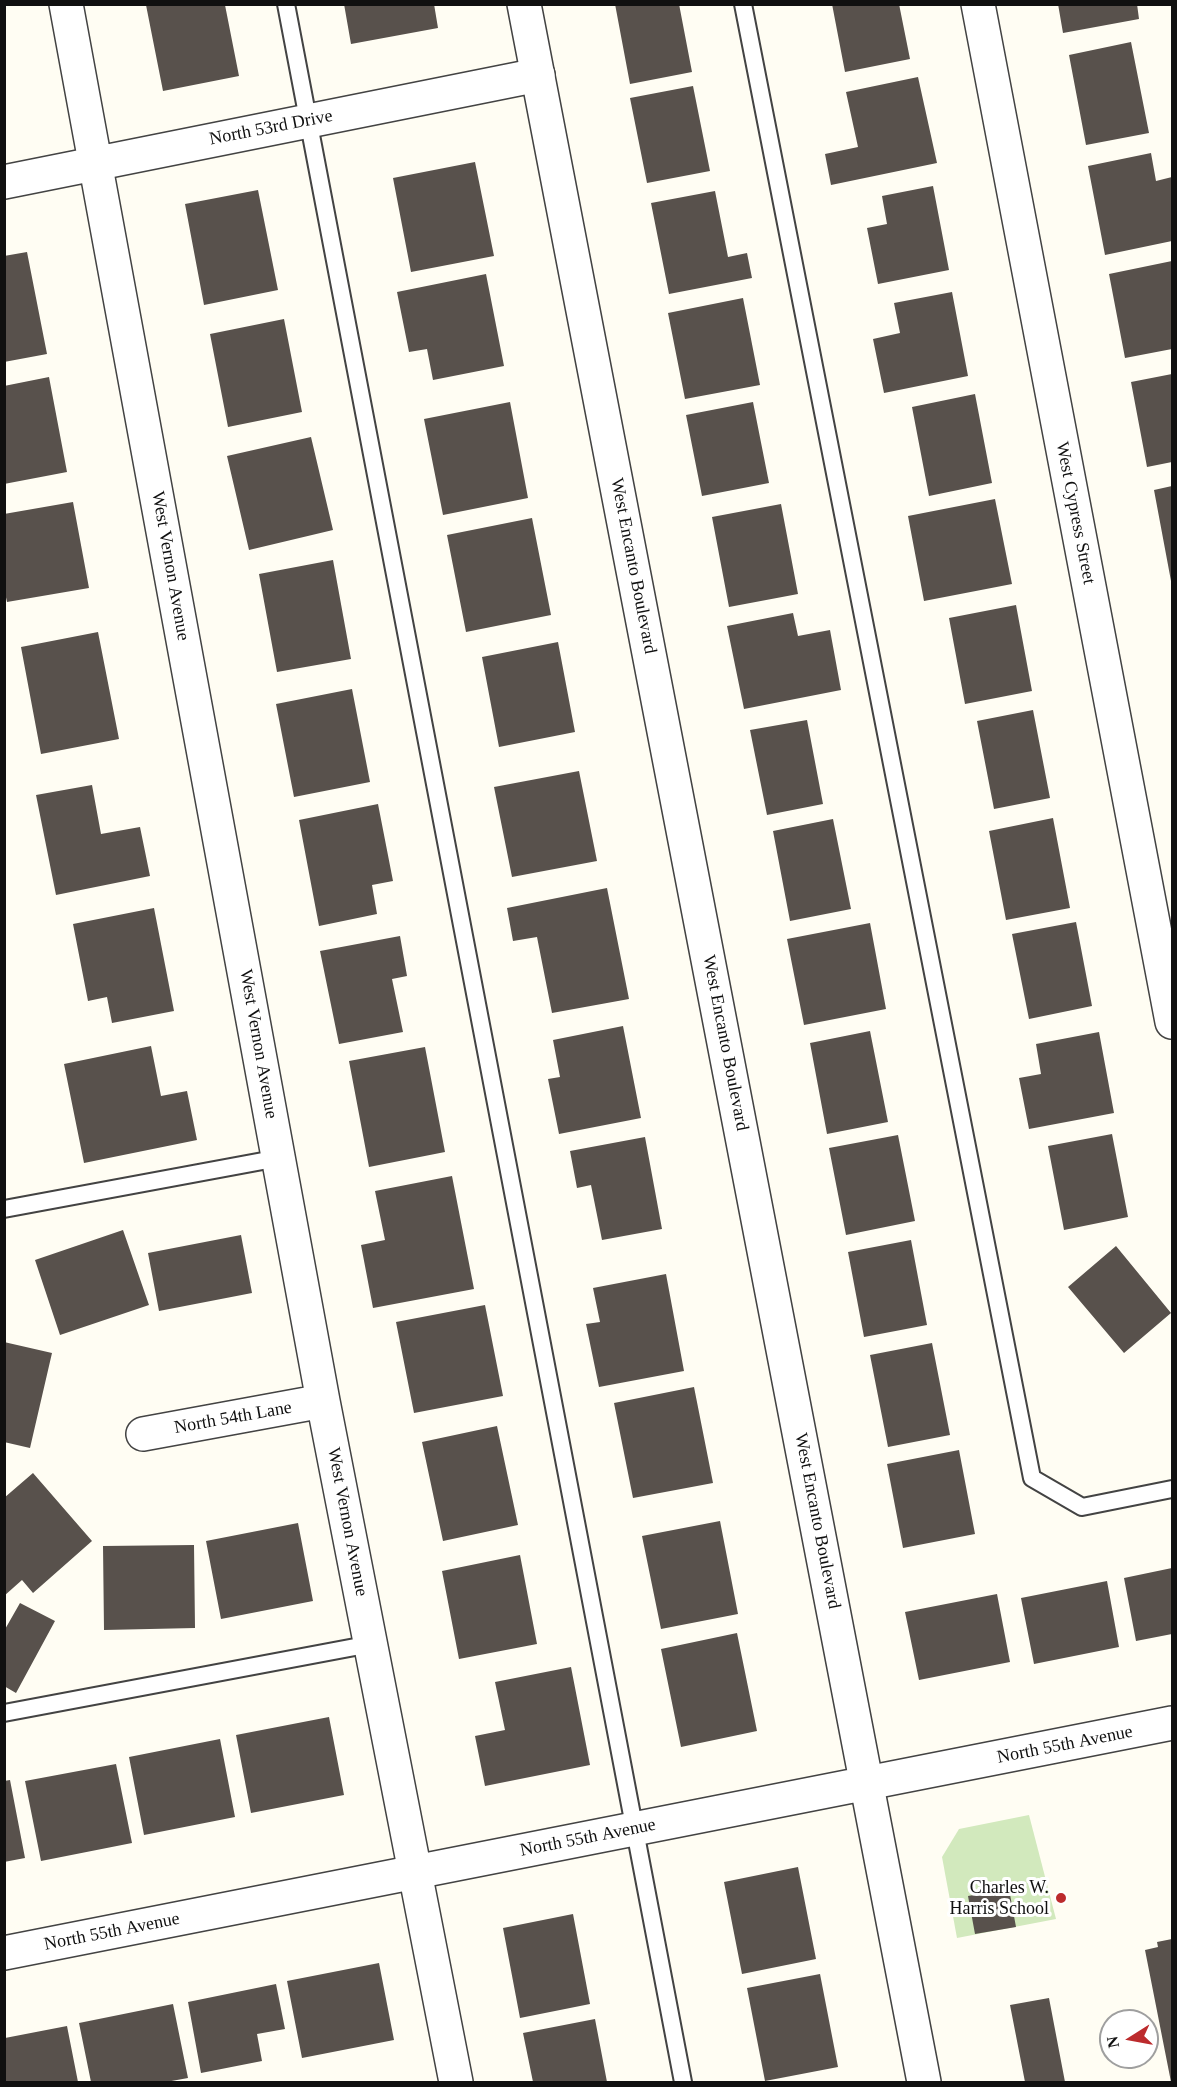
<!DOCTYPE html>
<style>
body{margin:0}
#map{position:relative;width:1177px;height:2087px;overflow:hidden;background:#fffdf3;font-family:"Times New Roman",serif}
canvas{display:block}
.frame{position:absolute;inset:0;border:6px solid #101010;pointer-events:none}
.north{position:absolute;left:1099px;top:2009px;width:60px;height:60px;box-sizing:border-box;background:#fff;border:2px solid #9f9f9f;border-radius:50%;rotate:259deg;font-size:16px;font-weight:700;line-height:24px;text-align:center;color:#101010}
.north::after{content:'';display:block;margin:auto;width:21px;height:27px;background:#bc2b2d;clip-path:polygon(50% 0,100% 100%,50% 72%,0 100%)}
</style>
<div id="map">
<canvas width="1177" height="2087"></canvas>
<div class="frame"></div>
<div class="north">N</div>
</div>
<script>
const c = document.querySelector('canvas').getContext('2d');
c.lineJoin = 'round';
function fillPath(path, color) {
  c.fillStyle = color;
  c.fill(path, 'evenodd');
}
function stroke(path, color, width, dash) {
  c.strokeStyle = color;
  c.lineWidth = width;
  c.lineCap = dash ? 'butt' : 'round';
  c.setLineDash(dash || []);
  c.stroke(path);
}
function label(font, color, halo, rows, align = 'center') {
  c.font = font + ' "Times New Roman",serif';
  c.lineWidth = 6;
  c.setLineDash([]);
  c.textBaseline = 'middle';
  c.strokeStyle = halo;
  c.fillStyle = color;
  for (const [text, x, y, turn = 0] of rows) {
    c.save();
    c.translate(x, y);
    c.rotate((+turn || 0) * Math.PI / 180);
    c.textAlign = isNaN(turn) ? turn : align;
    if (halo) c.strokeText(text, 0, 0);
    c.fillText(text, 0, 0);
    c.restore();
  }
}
const green = new Path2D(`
 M1029,1815l27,104 -99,19 -15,-81 17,-28z`);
const building = new Path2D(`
 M344,4h90l4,24 -87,16z
 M615,4h64l13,68 -62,12z
 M832,4h67l11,55 -65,13z
 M1058,4h79l2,15 -76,14z
 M146,5h79l14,71 -76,15z
 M1131,42l18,91 -63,12 -17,-90z
 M918,77l19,86 -106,22 -6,-31 33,-7 -12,-55z
 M693,86l17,85 -63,12 -17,-85z
 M1151,153l5,28 16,-4v64l-67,14 -17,-89z
 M475,162l19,94 -83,16 -18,-94z
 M933,186l16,84 -71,14 -11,-56 20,-4 -5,-28z
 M258,190l20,100 -74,15 -19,-101z
 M715,191l13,66 19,-4 5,25 -83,16 -18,-91z
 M27,252l20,102 -43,8v-106z
 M1172,261v88l-47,9 -16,-84z
 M486,274l18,92 -71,14 -6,-31 -18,3 -12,-60z
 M952,292l16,84 -84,17 -11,-54 27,-6 -6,-30z
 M743,298l17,87 -75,14 -17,-86z
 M284,319l18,93 -74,15 -18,-93z
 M1172,374v88l-25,5 -16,-85z
 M49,377l18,95 -63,12v-98z
 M975,394l17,89 -63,13 -17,-89z
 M510,402l18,96 -85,17 -19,-96z
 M753,402l16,81 -67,13 -16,-81z
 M311,437l22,93 -84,20 -22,-94z
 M1172,486v95h-1l-17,-91z
 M995,499l17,85 -88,17 -16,-85z
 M73,502l16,86 -82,14 -3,-14v-74z
 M781,504l17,90 -69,13 -17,-90z
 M532,518l19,97 -85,17 -19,-97z
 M333,560l18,99 -74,13 -18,-98z
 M1016,605l16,86 -67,13 -16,-86z
 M793,613l5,23 32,-6 11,60 -97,19 -17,-83z
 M98,632l21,107 -78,15 -20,-107z
 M558,642l17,90 -76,15 -17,-90z
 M352,689l18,93 -76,15 -18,-93z
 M1033,710l17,88 -56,11 -17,-88z
 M807,720l16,84 -56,11 -17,-85z
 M579,771l18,90 -85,16 -18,-90z
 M92,785l9,49 39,-7 10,49 -94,19 -20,-100z
 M378,804l15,77 -21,4 5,29 -58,12 -20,-106z
 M1053,818l17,90 -64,12 -17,-89z
 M833,819l18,90 -61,12 -17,-90z
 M607,888l22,111 -77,14 -15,-76 -24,4 -6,-33z
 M154,908l20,103 -62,12 -5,-26 -19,4 -15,-77z
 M1076,922l16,84 -63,13 -17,-85z
 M870,923l16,86 -82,16 -17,-86z
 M400,936l7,40 -15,3 11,53 -64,12 -19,-93z
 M623,1026l18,92 -82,16 -11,-55 12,-2 -7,-37z
 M870,1031l18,91 -61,12 -17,-91z
 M1099,1032l15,81 -85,16 -10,-51 22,-4 -5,-30z
 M151,1046l10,50 26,-5 10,49 -113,23 -20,-99z
 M425,1047l20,105 -76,15 -20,-106z
 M1112,1134l16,83 -64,13 -16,-84z
 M898,1135l17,86 -69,14 -17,-87z
 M645,1137l17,92 -60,11 -11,-55 -14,3 -7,-37z
 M452,1176l22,113 -101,19 -12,-63 24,-5 -10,-49z
 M123,1230l26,75 -89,30 -25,-75z
 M241,1235l11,58 -93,18 -11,-58z
 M911,1240l16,85 -63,12 -16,-85z
 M1116,1246l55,67 -47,40 -56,-66z
 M666,1274l18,97 -85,16 -13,-63 14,-2 -7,-34z
 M485,1305l18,91 -89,17 -18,-91z
 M4,1342l48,11 -22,95 -26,-6z
 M932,1343l18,92 -62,12 -18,-92z
 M694,1387l19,96 -80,15 -19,-95z
 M497,1426l21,99 -75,16 -21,-99z
 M959,1450l16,84 -72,14 -16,-84z
 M33,1473l59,68 -59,52 -11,-13 -18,16v-98z
 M720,1521l18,93 -77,15 -19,-93z
 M298,1523l15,78 -92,18 -15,-78z
 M194,1545l1,83 -91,2 -1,-84z
 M520,1555l17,89 -78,15 -17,-88z
 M1172,1568v66l-36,7 -12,-63z
 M1107,1581l12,66 -85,17 -13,-66z
 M997,1594l13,68 -91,18 -14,-68z
 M20,1603l35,18 -39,72 -12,-7v-55z
 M737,1633l20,98 -76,16 -20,-98z
 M571,1667l19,98 -105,21 -10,-50 30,-6 -10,-48z
 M329,1717l15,78 -93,18 -15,-78z
 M220,1739l15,78 -91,18 -15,-78z
 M116,1764l16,79 -91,18 -16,-80z
 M10,1780l15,78 -21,4v-81z
 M798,1867l18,92 -74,15 -18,-92z
 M1009,1889l7,38 -41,7 -7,-38z
 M573,1914l17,90 -70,14 -17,-90z
 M1172,1939v143h-1l-26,-132 13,-3 -1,-5z
 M379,1963l15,77 -92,18 -15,-77z
 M820,1974l18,93 -73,14 -18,-93z
 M276,1984l9,45 -28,5 5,27 -61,12 -13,-71z
 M1049,1998l16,84h-40l-15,-77z
 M173,2004l15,74 -22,4h-75l-12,-59z
 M595,2019l12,63h-74l-10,-49z
 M67,2026l11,56h-73v-44z`);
const service = new Path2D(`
 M286,4l397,2078
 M743,4l289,1474 50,29 90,-18
 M4,1209l275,-51
 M4,1713l367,-69`);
const minor = new Path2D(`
 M66,4l257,1397 133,681
 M978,4l194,1018
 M4,182l534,-107
 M143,1434l180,-33`);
const tertiary = new Path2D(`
 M524,4l400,2078
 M4,1953l1168,-230`);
const markers = [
 [1061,1898,6,"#bc2b2d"]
];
const streetNames = [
 ["North 53rd Drive",271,128,-11],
 ["West Cypress Street",1075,513,79],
 ["West Vernon Avenue",170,566,80],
 ["West Encanto Boulevard",633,566,79],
 ["West Encanto Boulevard",725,1043,79],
 ["West Vernon Avenue",258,1044,80],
 ["North 54th Lane",233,1418,-10],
 ["West Encanto Boulevard",817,1521,79],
 ["West Vernon Avenue",347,1522,79],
 ["North 55th Avenue",1065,1745,-11],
 ["North 55th Avenue",588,1838,-11],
 ["North 55th Avenue",112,1932,-11]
];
const poiNames = [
 ["Charles W.",1049,1888],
 ["Harris School",1049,1909]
];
fillPath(green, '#d2e9bd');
fillPath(building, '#58514c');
stroke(service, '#434343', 20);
stroke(minor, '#434343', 36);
stroke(tertiary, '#434343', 36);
stroke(service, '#fff', 16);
stroke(minor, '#fff', 33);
stroke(tertiary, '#fff', 33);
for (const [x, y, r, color] of markers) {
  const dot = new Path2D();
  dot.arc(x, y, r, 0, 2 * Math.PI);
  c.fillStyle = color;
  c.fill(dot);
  stroke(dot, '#fff', 2);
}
label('18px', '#101010', '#fff', streetNames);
label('18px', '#101010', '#fff', poiNames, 'right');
</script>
